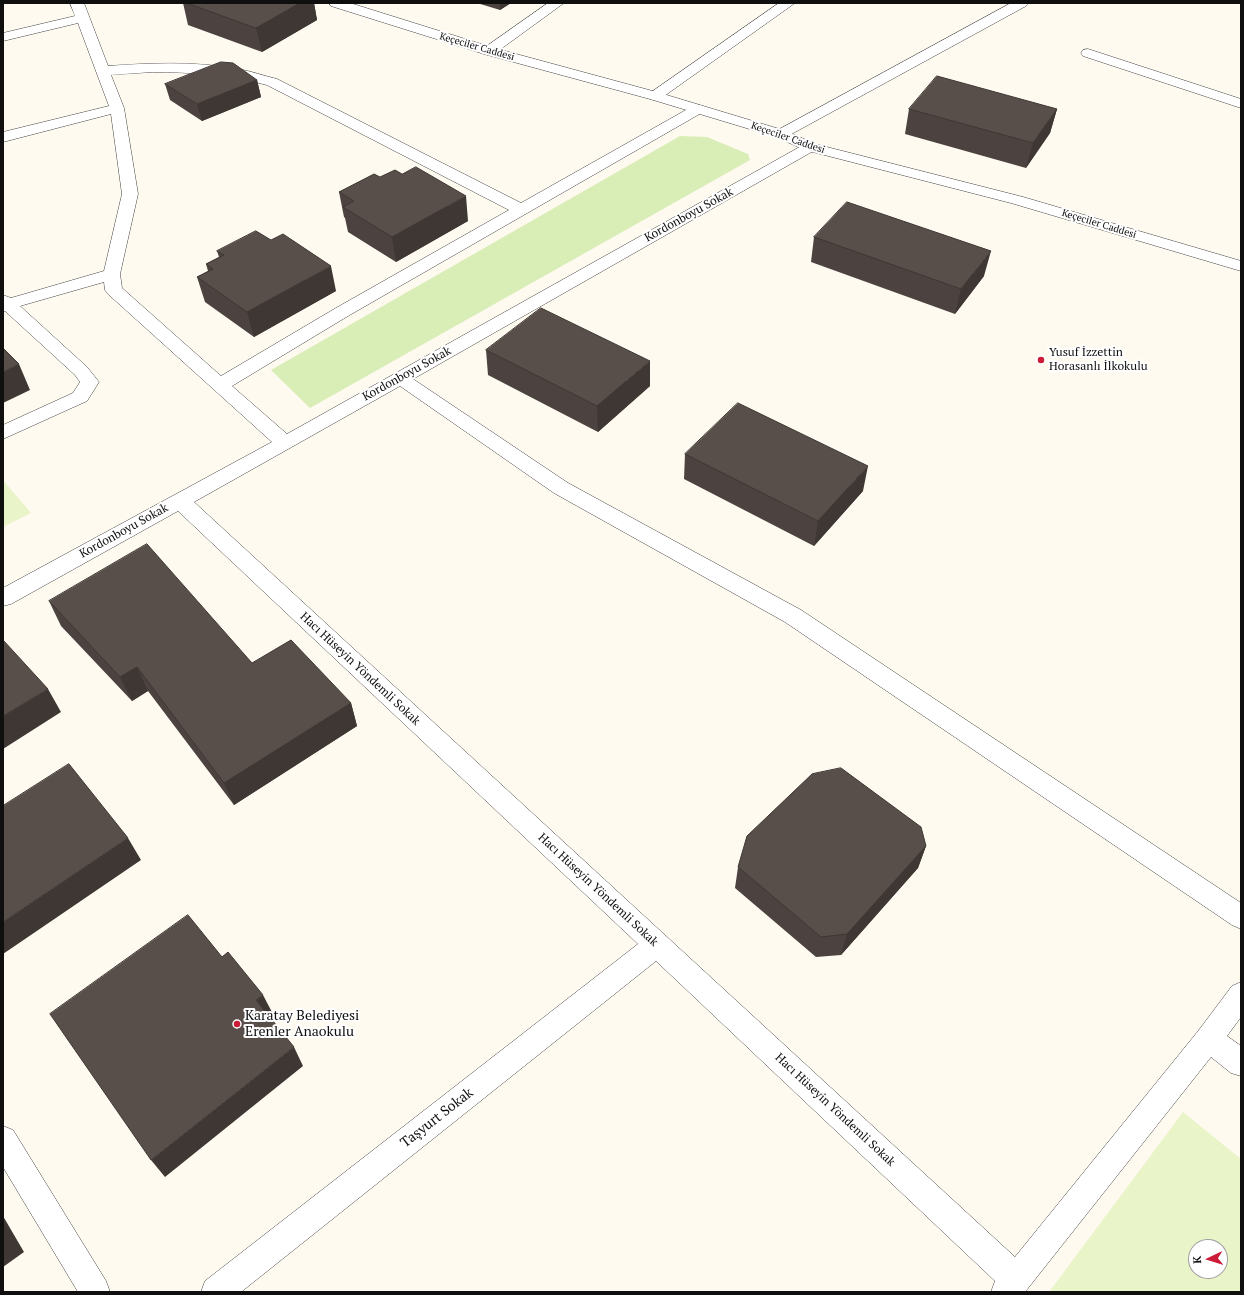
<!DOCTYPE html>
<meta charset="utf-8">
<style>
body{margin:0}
#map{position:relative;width:1244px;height:1295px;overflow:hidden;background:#fffaf0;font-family:"PT Serif",serif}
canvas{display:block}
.frame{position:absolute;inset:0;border:4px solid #0f0f0f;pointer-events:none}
.north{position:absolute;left:1188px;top:1239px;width:40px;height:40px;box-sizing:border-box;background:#fff;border:1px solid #9f9f9f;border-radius:50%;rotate:266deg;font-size:11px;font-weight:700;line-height:16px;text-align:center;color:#0f0f0f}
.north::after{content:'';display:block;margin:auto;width:14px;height:18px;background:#cc1a37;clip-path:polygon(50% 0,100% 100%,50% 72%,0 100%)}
</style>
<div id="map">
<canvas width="1244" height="1295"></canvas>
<div class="frame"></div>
<div class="north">K</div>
</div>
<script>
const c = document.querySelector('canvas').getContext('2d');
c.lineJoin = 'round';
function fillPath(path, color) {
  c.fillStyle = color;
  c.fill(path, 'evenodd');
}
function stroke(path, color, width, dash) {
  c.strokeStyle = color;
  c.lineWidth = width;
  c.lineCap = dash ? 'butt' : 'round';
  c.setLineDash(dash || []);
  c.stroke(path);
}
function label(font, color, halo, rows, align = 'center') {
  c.font = font + ' "PT Serif",serif';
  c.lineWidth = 4;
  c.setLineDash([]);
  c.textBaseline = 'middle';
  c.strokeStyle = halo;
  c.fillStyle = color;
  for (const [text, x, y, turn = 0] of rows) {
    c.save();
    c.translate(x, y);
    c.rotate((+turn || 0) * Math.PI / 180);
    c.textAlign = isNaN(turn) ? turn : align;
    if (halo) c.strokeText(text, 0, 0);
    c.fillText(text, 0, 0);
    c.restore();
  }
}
const green = new Path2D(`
 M680,136l27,1 41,17 2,6 -440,248 -39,-38z`);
const pitch = new Path2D(`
 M3,480l28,33 -28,14z
 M1183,1112l58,47v133h-192zM1196,1247h24v24h-24z`);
const minor = new Path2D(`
 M70,3h14l24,63c43,-3 87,-5 130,3 13,2 26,7 39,10l244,124 172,-97 5,-1 5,1 2,3 -2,3 -355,204 -116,70 55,48 518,-290 5,-2 5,2 3,3 -3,3 -402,229 155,104 233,127 440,293v26l-9,-4 -447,-303 -231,-129 -154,-107 -206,116 821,755 184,-227 33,-44 9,-4v35l-14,19 14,10v30l-10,-3 -20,-16 -186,235h-34l4,-11 -339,-320 -415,331h-40l4,-11 433,-337 -460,-433 -167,93 -8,2v-18l269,-146 -164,-148 -3,-4 -1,-8 -84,24 67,61 12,15 -12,19 -84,38v-14l70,-32 7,-11 -5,-7 -70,-64h-2v-16l8,3 93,-27 18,-77 -11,-80 -108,28v-10l106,-26 -31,-83 -75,18v-8l72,-17zM153,72c39,0 76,3 114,13l242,125 -173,98 -115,68 -99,-88 -2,-14 18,-80 -14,-86 -13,-33z
 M548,3h16l-70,51 -5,1 -5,-1 -2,-3 2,-3z
 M779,3h16l-135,96 -5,1 -5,-1 -2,-3 2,-3z
 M1011,3h17l-2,3 -240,131 -5,2 -5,-2 -3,-3 3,-3z
 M1088,49l153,50v9l-158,-52 -2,-3 2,-3z
 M3,1126l10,4 93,151 4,11h-32l-75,-125z`);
const tertiary = new Path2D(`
 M329,3h21l144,45 166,45 126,38 29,13 208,53 218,64v10l-230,-68 -206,-53 -29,-13 -126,-38 -166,-45 -153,-48z`);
const wall = new Path2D(`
 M183,3h131l3,17 -55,32 -74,-27z
 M477,3h34l-11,7z
 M257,80l4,17 -59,24 -32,-21 -5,-16z
 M909,109h148l-7,24 -24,35 -121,-34z
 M402,174l66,47 -72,41 -48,-30 -3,-14 -1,-1 -5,-25 41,-15z
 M814,237l170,39 -29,38 -144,-52z
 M217,251l119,40 -82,46 -49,-35 -8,-25 11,-6 -2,-7 13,-7z
 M486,350l164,36 -52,46 -110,-57z
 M685,454l178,37 -49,55 -130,-67z
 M49,601l302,102 6,23 -123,79 -86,-114 -16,10 -71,-75z
 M926,846l-8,22 -77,87 -25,2 -81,-69 3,-21z`);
const shadedWall = new Path2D(`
 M300,3h14l3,17 -55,32 -6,-24z
 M500,3h11l-11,7z
 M257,80l4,17 -59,24 -5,-17z
 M1057,109l-7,24 -24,35 7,-25z
 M466,196l2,25 -72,41 -4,-25z
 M991,251l-7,25 -29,38 6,-25z
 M331,266l5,25 -82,46 -7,-25z
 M650,361v25l-52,46 -1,-26z
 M19,364l11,26 -27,13v-31z
 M868,466l-5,25 -49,55 4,-25z
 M137,667l11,24 -16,10 -12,-24z
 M48,689l13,23 -58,37v-33z
 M351,703l6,23 -123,79 -10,-22z
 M128,838l13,22 -138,94v-32z
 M926,846l-8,22 -77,87 6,-21z
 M263,995l10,19 -7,6 -10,-20z
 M294,1047l9,19 -138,111 -14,-17z
 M3,1216l21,36 -21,15z`);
const building = new Path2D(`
 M187,3h113l-44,25z
 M221,62l12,1 24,17 -60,24 -32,-20z
 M937,76l120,33 -24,34 -124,-34z
 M416,167l50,29 -74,41 -49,-30 11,-6 -15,-9 35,-18 6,3 15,-7 7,4z
 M847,202l144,49 -30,38 -147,-52z
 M256,231l15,9 12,-6 48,32 -84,46 -50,-35 16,-8 -7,-5 18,-9 -7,-4z
 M541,308l109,53 -53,45 -111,-56z
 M3,348l16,16 -16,8z
 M738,403l130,63 -50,55 -133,-67z
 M147,544l105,119 39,-23 60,63 -127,80 -87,-116 -17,10 -71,-76z
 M3,640l45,49 -45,27z
 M69,764l59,74 -125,84v-116z
 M841,768l80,59 5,19 -79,88 -26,3 -83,-70 9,-31 65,-62z
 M188,915l34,42 6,-5 35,43 -7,5 38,47 -143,113 -101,-146z`);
const markers = [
 [1041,360,4,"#cc1a37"],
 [237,1024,4,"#cc1a37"]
];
const farStreetnames = [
 ["Keçeciler Caddesi",477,47,16],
 ["Keçeciler Caddesi",788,138,19],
 ["Keçeciler Caddesi",1099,224,17]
];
const streetNames = [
 ["Kordonboyu Sokak",689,215,-29],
 ["Kordonboyu Sokak",407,374,-29],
 ["Kordonboyu Sokak",124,531,-29],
 ["Hacı Hüseyin Yöndemli Sokak",360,669,43],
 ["Hacı Hüseyin Yöndemli Sokak",598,890,43],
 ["Hacı Hüseyin Yöndemli Sokak",835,1110,43]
];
const poiNames = [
 ["Yusuf İzzettin",1049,353],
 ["Horasanlı İlkokulu",1049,367]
];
const nearPoinames = [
 ["Karatay Belediyesi",245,1016],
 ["Erenler Anaokulu",245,1032]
];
const nearStreetnames = [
 ["Taşyurt Sokak",437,1118,-38]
];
fillPath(green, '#d9edb6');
fillPath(pitch, '#eaf4c9');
stroke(minor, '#424242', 1);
stroke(tertiary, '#424242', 1);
fillPath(minor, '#fff');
fillPath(tertiary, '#fff');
fillPath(wall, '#4c4340');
fillPath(shadedWall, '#3e3734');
fillPath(building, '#584e4a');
stroke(building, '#3e3734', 1);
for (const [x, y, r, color] of markers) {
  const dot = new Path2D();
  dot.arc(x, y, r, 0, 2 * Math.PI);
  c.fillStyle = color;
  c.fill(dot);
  stroke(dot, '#fff', 1.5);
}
label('10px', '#0f0f0f', '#fff', farStreetnames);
label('12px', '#0f0f0f', '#fff', streetNames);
label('12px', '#0f0f0f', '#fff', poiNames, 'left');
label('14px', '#0f0f0f', '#fff', nearPoinames, 'left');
label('14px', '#0f0f0f', '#fff', nearStreetnames);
</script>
